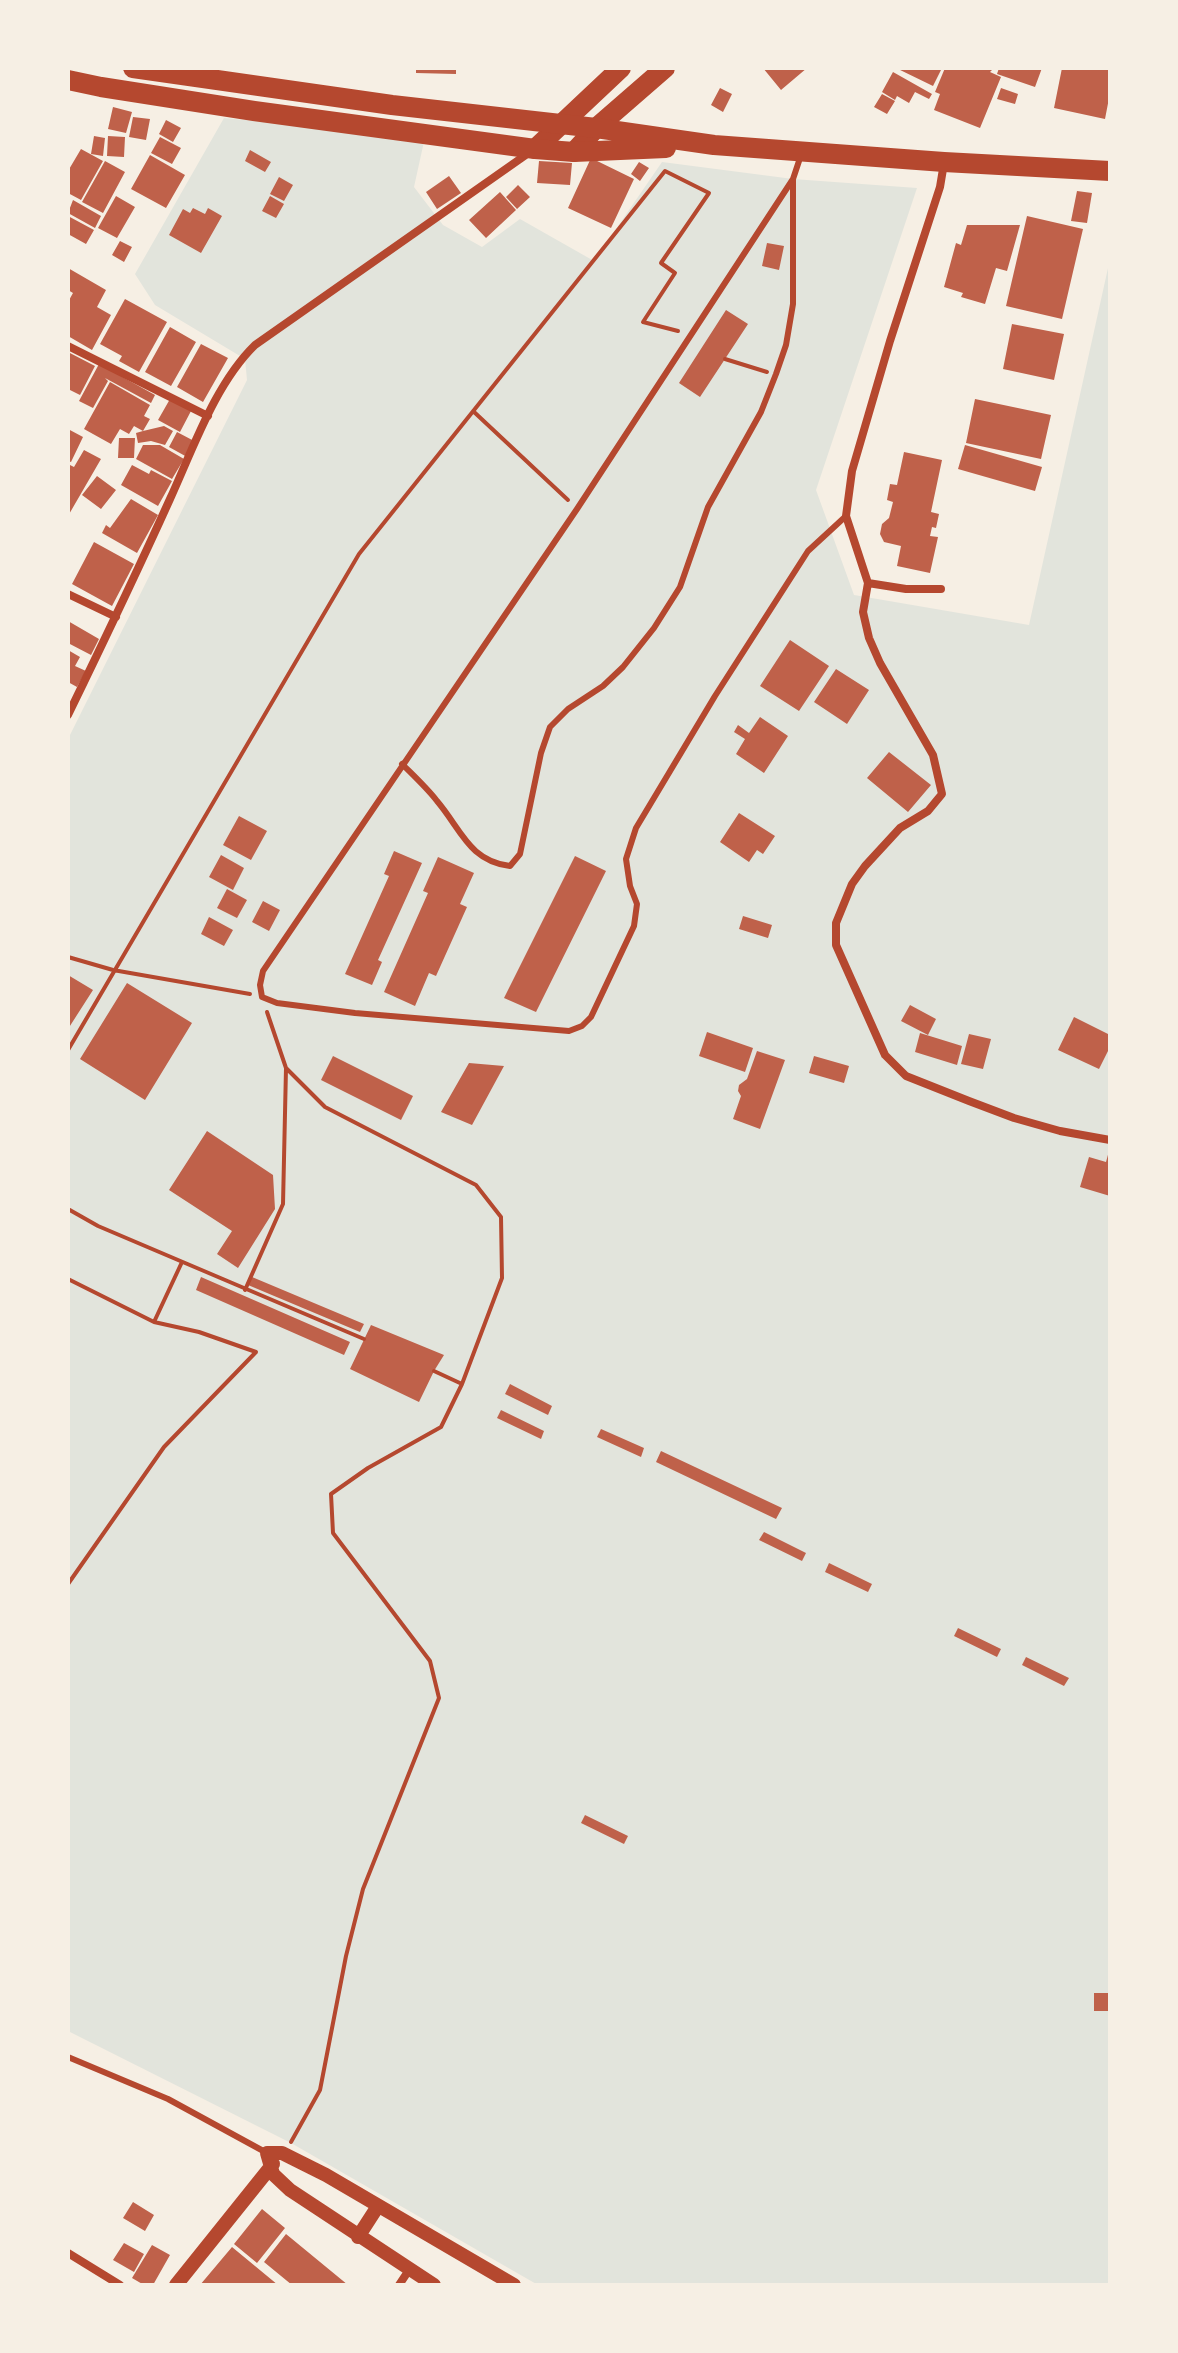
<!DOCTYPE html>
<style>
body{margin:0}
#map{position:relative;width:1178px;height:2353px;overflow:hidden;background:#f6efe4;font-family:"Times New Roman",serif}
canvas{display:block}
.frame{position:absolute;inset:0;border:70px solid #f6efe4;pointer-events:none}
</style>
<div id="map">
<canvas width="1178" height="2353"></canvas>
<div class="frame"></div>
</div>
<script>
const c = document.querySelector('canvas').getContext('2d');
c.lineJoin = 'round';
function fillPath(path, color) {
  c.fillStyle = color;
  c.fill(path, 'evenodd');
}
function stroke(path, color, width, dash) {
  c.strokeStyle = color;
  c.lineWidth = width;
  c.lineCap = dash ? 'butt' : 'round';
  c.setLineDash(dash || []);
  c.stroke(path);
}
const green = new Path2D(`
 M224,118l201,19 -11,50 29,38 39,22 38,-28 74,42 68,-99 131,17 124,9 -101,302 38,105 175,30 81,-366v2026h-572l-247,-142 -223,-112v-1292l179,-359 -2,-21 -90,-54 -20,-31z`);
const building = new Path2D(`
 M416,68h40v6l-40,-1z
 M763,68h44l-26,22z
 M896,68h46l-9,18z
 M945,68h49l-4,4 11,5 -21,51 -46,-18 6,-16 -5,-2z
 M999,68h43l-7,19 -38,-13z
 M1062,68h48v25l-5,26 -51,-11z
 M893,72l39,22 -3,5 -14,-7 -6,11 -12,-7 -2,4 -13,-8z
 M720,88l12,6 -9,18 -12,-7z
 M1001,88l17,6 -3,10 -18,-5z
 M882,94l13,7 -8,13 -13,-7z
 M113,107l19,5 -6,21 -18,-4z
 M133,117l17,2 -4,21 -17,-3z
 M166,120l15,8 -8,14 -14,-8z
 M94,136l11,2 -2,18 -12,-2z
 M108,136l17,1 -1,20 -17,-1z
 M160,137l21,11 -9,16 -21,-11z
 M81,149l22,12 -22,39 -13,-7v-22z
 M250,150l21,12 -6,10 -20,-11z
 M150,155l35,20 -19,33 -35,-19z
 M591,158l43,21 -23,49 -43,-20z
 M105,161l20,11 -22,41 -21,-11z
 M539,161l33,2 -2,22 -33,-2z
 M639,162l10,6 -9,13 -9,-7z
 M449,176l12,17 -24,16 -11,-17z
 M279,177l14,8 -9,16 -14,-7z
 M518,185l12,12 -13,12 -11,-12z
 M1077,191l15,2 -5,30 -16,-2z
 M500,192l16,18 -30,28 -17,-18z
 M116,196l19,11 -18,31 -19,-10z
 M270,196l14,8 -8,14 -14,-7z
 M73,200l28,16 -6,12 -27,-15z
 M193,208l12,6 3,-6 14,8 -21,37 -32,-18 14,-26 7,4z
 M68,216l26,14 -8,14 -18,-10z
 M1027,216l56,13 -21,90 -56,-13z
 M967,225h53l-13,46 -11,-3 -11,36 -24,-7 2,-4 -19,-6 12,-44 5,2z
 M120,241l12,6 -8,15 -12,-7z
 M767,243l17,3 -5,24 -17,-4z
 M68,268l38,22 -9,17 14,8 -19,35 -24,-14v-34l5,-9 -5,-3z
 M125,299l42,23 -28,50 -20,-11 3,-5 -22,-12z
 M726,310l22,14 -48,73 -21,-14z
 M1012,324l52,10 -10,46 -51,-11z
 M170,327l26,15 -25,44 -26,-14z
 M201,344l27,14 -25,44 -26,-15z
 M68,352l27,14 -15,29 -12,-6z
 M99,364l56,31 -4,8 -46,-25 3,3 -15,27 -14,-7z
 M110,382l40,23 -6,11 6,3 -7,12 21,-5 9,5 -8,14 -14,-4 -13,2 -2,-10 7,-2 -9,-5 -5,8 -9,-5 -9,15 -27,-15z
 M170,399l21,12 -11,21 -22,-12z
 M975,399l76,16 -10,44 -75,-16z
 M68,429l15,8 -12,25 -3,-1z
 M177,432l19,10 -9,15 -18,-10z
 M119,438h16l-1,20h-16z
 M143,445h17l24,14 -12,20 -36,-20z
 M965,445l77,22 -7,24 -77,-22z
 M84,450l17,9 -33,57v-52l6,3z
 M904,452l38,8 -11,52 8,2 -3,14 -4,-1 -2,9 8,1 -8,36 -33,-7 4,-20 -17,-4 -4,-8 2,-10 7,-6 4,-16 -6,-2 3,-16 7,1z
 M132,465l17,9 2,-4 21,11 -14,25 -37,-21z
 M97,476l19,14 -15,19 -19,-14z
 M131,499l27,16 -21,38 -35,-20 4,-8 4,3z
 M94,542l40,22 -22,42 -40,-22z
 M68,621l31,18 -8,16 -23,-12z
 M790,640l39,26 -30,45 -39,-25z
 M68,650l12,7 -5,9 11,5 -9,16 -9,-5z
 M836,669l33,21 -22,34 -33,-22z
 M760,717l28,19 -24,37 -28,-19 9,-15 -11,-7 4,-7 11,8z
 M889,752l42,33 -23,27 -41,-34z
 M739,813l36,23 -12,18 -6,-4 -8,12 -29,-20z
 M239,816l28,15 -16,29 -28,-15z
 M394,851l28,12 -44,97 4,2 -10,23 -27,-11 44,-98 -5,-2z
 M221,855l23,13 -11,22 -24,-13z
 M575,856l31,15 -70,141 -32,-14z
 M438,857l36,16 -14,31 7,3 -31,69 -7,-3 -14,33 -31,-14 44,-99 -5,-2z
 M227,889l20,11 -10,18 -20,-10z
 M263,901l17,9 -11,21 -17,-9z
 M743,916l29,9 -4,13 -29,-9z
 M209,917l24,13 -9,16 -23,-12z
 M68,975l25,15 -25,39z
 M127,983l65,40 -47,77 -65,-41z
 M910,1005l26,14 -8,16 -27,-14z
 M1074,1017l36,18v12l-11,22 -41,-19z
 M707,1032l46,16 -8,24 -46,-16z
 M920,1033l42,13 -5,19 -42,-13z
 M969,1034l22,5 -8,30 -22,-5z
 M757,1051l28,9 -25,69 -27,-10 8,-23 -3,-5 1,-6 8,-6z
 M333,1056l80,40 -12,24 -80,-40z
 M814,1056l35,10 -5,17 -35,-10z
 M469,1063l35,3 -32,59 -31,-13z
 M207,1131l66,44 2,34 -37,59 -21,-14 15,-23 -63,-41z
 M1109,1151l1,45 -30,-9 9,-30 17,5z
 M201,1277l149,65 -6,13 -148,-65z
 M252,1277l112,47 -4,8 -112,-47z
 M371,1325l73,30 -10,16 -15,31 -69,-33z
 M510,1384l42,22 -4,9 -43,-21z
 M501,1410l43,21 -3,8 -44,-21z
 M601,1429l43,19 -3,9 -44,-20z
 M661,1451l121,57 -6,11 -120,-57z
 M764,1532l42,21 -4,8 -43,-21z
 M829,1563l43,21 -4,8 -43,-20z
 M958,1628l43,21 -4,8 -43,-21z
 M1026,1657l43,21 -5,8 -42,-21z
 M585,1815l43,21 -4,8 -43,-21z
 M1094,1993h16v18h-16z
 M133,2202l21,13 -9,16 -22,-13z
 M262,2209l23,19 -28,35 -23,-19z
 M286,2234l62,51h-56l-28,-23z
 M124,2243l20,11 -10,18 -21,-12z
 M152,2245l18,10 -17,30h-9l-12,-7z
 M232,2247l46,38h-78z`);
const path = new Path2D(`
 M725,359l42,13
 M473,411l95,89
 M68,957l45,13 137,24
 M68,1050l291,-496 306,-383 44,22 -48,70 14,10 -32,49 35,9
 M286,1068l39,39 151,78 25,32 1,61 -40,106 -21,43 -73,41 -37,26 2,39 97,128 9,37 -76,191 -17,67 -26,134 -29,52
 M68,1209l30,17 266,113
 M68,1279l86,43 45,10 57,20 -92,95 -96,137
 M245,1290l38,-86 3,-136 -19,-56
 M154,1322l28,-60
 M434,1371l28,13`);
const service = new Path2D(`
 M801,155l-8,24 -216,330 -314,462 -3,14 2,12 15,6 78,10 214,18 13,-5 9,-9 43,-91 3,-22 -7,-18 -4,-27 10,-31 79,-132 93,-145 38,-35
 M402,764c12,12 25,24 35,37 24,28 32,60 73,65l10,-12 21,-101 9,-26 18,-18 35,-23 20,-19 31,-39 26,-41 28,-80 53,-95 15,-38 10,-29 7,-41v-125
 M68,2057l100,42 99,54`);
const minor = new Path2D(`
 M944,163l-4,24 -50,154 -38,130 -6,45 22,67 -5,29 6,26 11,25 53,92 9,39 -14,17 -28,17 -35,38 -13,18 -16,39v22l49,110 21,21 63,25 45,17 46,13 50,9
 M68,346l140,70
 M868,583l38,6h35
 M68,594l48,23
 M68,715c35,-72 69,-143 102,-216 23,-50 45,-115 85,-154l275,-193
 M68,2253l52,32
 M399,2285l10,-15`);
const tertiary = new Path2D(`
 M358,2237l20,-31
 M176,2285l97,-121
 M434,2285l-144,-95 -17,-16 -6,-21h15l44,22 188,110`);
const primary = new Path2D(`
 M535,149l86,-81
 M574,152l22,-24 69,-60`);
const trunk = new Path2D(`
 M133,68l259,37 204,23 118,17 230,17 166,9
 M68,80l33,7 153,24 281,38 39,3 92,-4`);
fillPath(green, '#e2e4dc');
fillPath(building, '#bf614a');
stroke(path, '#b5482f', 4);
stroke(service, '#b5482f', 6);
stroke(minor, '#b5482f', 8);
stroke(tertiary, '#b5482f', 14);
stroke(primary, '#b5482f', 20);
stroke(trunk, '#b5482f', 20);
</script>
